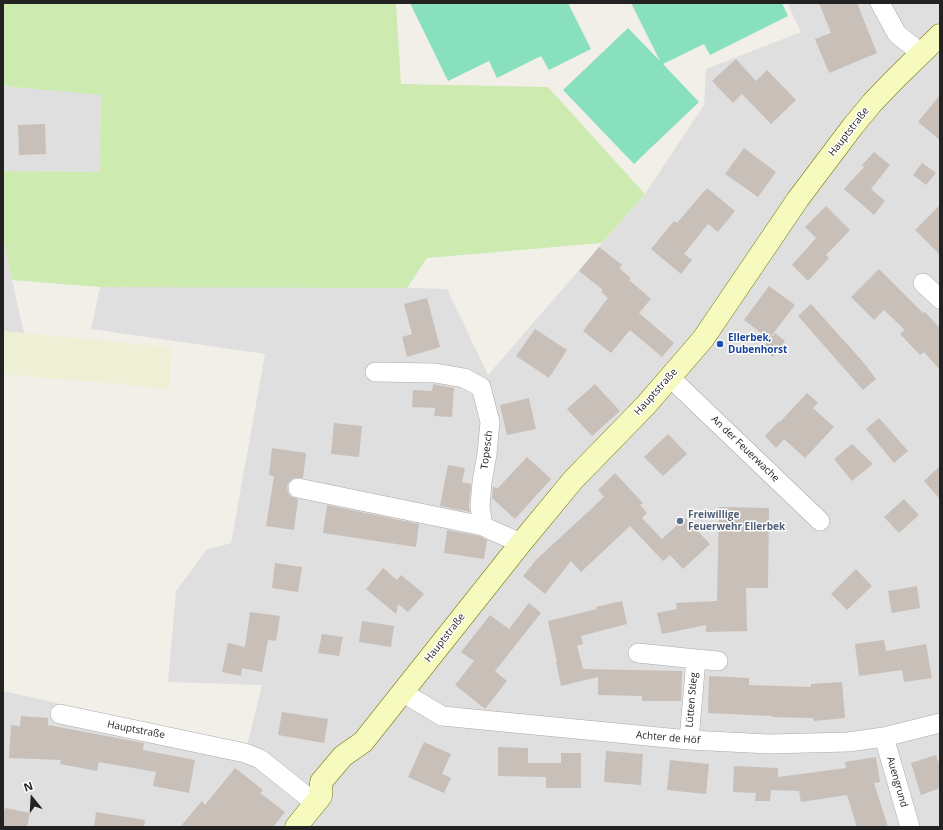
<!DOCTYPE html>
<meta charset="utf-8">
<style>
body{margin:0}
#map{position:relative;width:943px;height:830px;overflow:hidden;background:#f2efe9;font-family:"Open Sans",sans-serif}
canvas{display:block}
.frame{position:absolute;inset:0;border:4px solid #222;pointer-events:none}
.north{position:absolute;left:12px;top:778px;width:40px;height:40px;-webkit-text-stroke:3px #fff;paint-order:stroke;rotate:342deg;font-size:11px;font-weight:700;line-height:16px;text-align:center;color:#222}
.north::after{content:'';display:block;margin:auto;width:14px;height:18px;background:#222;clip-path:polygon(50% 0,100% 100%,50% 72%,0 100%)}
</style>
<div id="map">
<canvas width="943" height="830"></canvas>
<div class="frame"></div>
<div class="north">N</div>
</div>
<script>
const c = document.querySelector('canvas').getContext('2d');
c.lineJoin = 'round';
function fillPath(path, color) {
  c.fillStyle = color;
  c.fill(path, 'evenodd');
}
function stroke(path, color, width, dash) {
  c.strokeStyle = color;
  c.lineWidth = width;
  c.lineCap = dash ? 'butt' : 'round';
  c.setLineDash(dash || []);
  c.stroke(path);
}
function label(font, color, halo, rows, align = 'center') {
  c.font = font + ' "Open Sans",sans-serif';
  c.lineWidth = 3;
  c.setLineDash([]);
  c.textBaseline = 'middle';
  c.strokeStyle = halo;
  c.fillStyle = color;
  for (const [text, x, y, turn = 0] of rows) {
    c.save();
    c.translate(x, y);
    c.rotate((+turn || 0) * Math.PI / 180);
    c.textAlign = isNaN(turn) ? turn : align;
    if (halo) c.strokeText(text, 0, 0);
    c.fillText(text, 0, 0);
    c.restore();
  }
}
const residential = new Path2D(`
 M787,3h153v824h-937v-136l244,55 15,-61 -94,-3 8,-91 30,-41 25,-7 34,-189 -174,-25 9,-42 177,-1 136,2 34,1 41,86 157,-181 59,-89 2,-36 95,-37z
 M3,86l98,8 -2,78 -96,-1z
 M3,237l9,43 12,53 -21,-2z`);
const farmland = new Path2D(`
 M3,331l169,16 -3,42 -166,-15z`);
const grass = new Path2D(`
 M4,3h392l5,81 147,3 97,107 -43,49 -175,15 -20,30 -307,-1 -88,-7 -9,-43v-66l96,1 2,-77 -98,-9v-61z`);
const pitch = new Path2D(`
 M410,3h158l23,46 -42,21 -8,-14 -44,22 -8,-17 -41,20z
 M631,3h151l6,13 -78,39 -6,-11 -41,20 36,38 -65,62 -71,-74 65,-62 32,33z`);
const building = new Path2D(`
 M819,3h38l20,50 -48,20 -14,-34 16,-6z
 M736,59l20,22 11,-11 29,30 -25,24 -29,-30 -9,9 -21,-22z
 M940,95v45l-22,-18z
 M45,124l1,30 -27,1 -1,-30z
 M744,148l32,24 -18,25 -33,-23z
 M874,152l16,13 -19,24 14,12 -11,14 -30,-26 20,-22 -2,-2z
 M922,163l14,10 -10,12 -13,-10z
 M707,188l28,23 -17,21 -10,-8 -24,30 8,6 -11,14 -30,-25 23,-28 3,2z
 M940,205v50l-25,-25z
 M826,206l24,24 -24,25 3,3 -21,23 -16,-16 24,-27 -11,-11z
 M599,247l23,18 -3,3 12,10 -2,2 22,19 -12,14 35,30 -12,14 -32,-27 -19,23 -28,-22 25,-33 -7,-6 2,-2 -24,-19z
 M879,269l44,44 2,-1 15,16v42l-16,-18 -4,3 -20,-21 5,-4 -21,-20 -10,10 -23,-23z
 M769,286l26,19 -26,34 -25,-19z
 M427,298l13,49 -33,10 -5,-20 10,-3 -8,-30z
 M811,304l53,59 12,16 -13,11 -65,-74z
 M535,329l32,21 -18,28 -33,-22z
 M775,333l10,8 -12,16 -11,-8z
 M433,384l21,4 -2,29 -18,-1 1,-8 -23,-1 1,-17 19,1z
 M595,384l25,27 -28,25 -25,-27z
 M807,393l11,10 -5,5 21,19 -29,31 -21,-19 -8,9 -11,-12 14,-15 1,1z
 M529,398l7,31 -29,6 -7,-30z
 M879,418l29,33 -14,12 -28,-34z
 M334,423l28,3 -3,31 -28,-3z
 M668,434l19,20 -24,22 -19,-19z
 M852,444l21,20 -21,17 -18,-22z
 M272,448l34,5 -3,25h-9l-4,3 -3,5 1,6 2,4 8,3 -4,31 -28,-4 8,-50 -5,-1z
 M527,457l24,22 -36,40 -23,-21 1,-11 5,1z
 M448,465l17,3 -3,14 9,2 -2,22 1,6 -30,-6z
 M940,466v33l-16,-18z
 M615,473l28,30 -3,2 7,8 -5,5 20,21 23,-21 25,26 -27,25 -13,-14 -7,6 -33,-35 -49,46 -10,-11 -26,33 -22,-18 14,-17 67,-62 -6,-7z
 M904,499l15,16 -20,18 -15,-16z
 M327,505l92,19 -3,23 -93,-14z
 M719,507l50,1 -1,80h-22l1,43 -41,1v-7l-44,9 -5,-21 20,-4 -1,-6 41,-2z
 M447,530l32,6 8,4 -3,19 -40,-6z
 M275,563l27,4 -4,25 -26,-4z
 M383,568l14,12 4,-5 23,19 -16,18 -10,-8 -2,10 -30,-25z
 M856,569l16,17 -25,24 -16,-16z
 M917,586l3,22 -28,5 -4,-22z
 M622,601l5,23 -46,12 2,8 -6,2 6,23 99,2 -1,30h-39v-5l-44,-1v-18l-37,9 -5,-24h1l-9,-41 49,-12 -1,-2z
 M529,603l12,10 -46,58 12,10 -22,28 -30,-24 19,-24 -13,-9 29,-37 19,14z
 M250,612l30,4 -4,25 -8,-1 -6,32 -20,-4 -1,8 -19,-4 6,-29 17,4z
 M362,621l32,5 -3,21 -32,-5z
 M322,634l21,3 -4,19 -21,-3z
 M884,640l2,11 40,-7 6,34 -28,4 -2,-12 -43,6 -4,-32z
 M709,676l40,2v7l62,2v-3l31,-2 3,36 -31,3 -1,-3 -41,-1v-1l-64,-3z
 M282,712l46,7 -4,24 -46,-8z
 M21,716l27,2v7l96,18 -1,7 52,10 -6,33 -36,-7 3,-14 -57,-10 -2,9 -37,-7 1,-4 -52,-2 2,-33 9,1z
 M424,742l27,12 -9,20 9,4 -7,15 -36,-16z
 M498,747l30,1v15h33v-10h20v35h-35v-11l-48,-1z
 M606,751l37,3 -2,31 -37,-3z
 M936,755l4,12v21l-19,7 -10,-32z
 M876,757l4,25 -6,1 14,44h-31l-10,-32 -46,7 -2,-11 -28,-1 -1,11h-15l1,-8 -23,-1 1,-26 44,2v9l68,-9 -1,-6z
 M670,760l39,4 -3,30 -39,-4z
 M235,768l28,22 -3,3 25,19 -12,15h-93l22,-26 3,4z
 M5,808l25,5 -3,14h-24v-9z
 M96,812l49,8 -1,7h-50z`);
const minor = new Path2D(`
 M880,3l17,31 24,19
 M923,283l17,16
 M375,372l60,1 29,5 17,9 9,35 -3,32 -5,28 -2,25 3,19 8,4 30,13
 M670,376l9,10 141,135
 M298,488l185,38
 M638,653l58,6 -7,81
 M696,659l22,2
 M402,692l40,24 247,24 80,4 79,-2 36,-5 56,-14
 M60,714l185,39 15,6 55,44
 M884,737l26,90`);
const secondary = new Path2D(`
 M296,827l25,-31v-14l22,-26 20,-14 158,-199 52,-63 73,-75 57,-66 95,-140 55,-73 19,-23 22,-23 46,-45`);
const markers = [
 [720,344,4,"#1a4fb4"],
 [680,521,4,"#5c6f8a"]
];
const streetNames = [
 ["Hauptstraße",849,132,-52],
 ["Hauptstraße",656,392,-48],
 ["An der Feuerwache",745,449,44],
 ["Topesch",487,450,-83],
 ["Hauptstraße",445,638,-52],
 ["Lütten Stieg",692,700,-85],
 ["Hauptstraße",136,730,11],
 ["Achter de Höf",668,738,5],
 ["Auengrund",897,782,74]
];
const transitNames = [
 ["Ellerbek,",728,338],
 ["Dubenhorst",728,350]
];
const serviceNames = [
 ["Freiwillige",688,515],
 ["Feuerwehr Ellerbek",688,527]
];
fillPath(residential, '#e0dfdf');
fillPath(farmland, '#eef0d5');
fillPath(grass, '#cdebb0');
fillPath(pitch, '#88e0be');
fillPath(building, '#c7bfb8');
stroke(minor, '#a9a9a9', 20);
stroke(secondary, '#707d05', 23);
stroke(minor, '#fff', 19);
stroke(secondary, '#f7fabf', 22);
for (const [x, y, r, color] of markers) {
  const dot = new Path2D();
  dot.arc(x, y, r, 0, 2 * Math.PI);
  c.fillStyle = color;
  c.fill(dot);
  stroke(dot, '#fff', 1.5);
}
label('10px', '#222', '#fff', streetNames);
label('bold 10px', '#164399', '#fff', transitNames, 'left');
label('bold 10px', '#4e5e75', '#fff', serviceNames, 'left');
</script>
